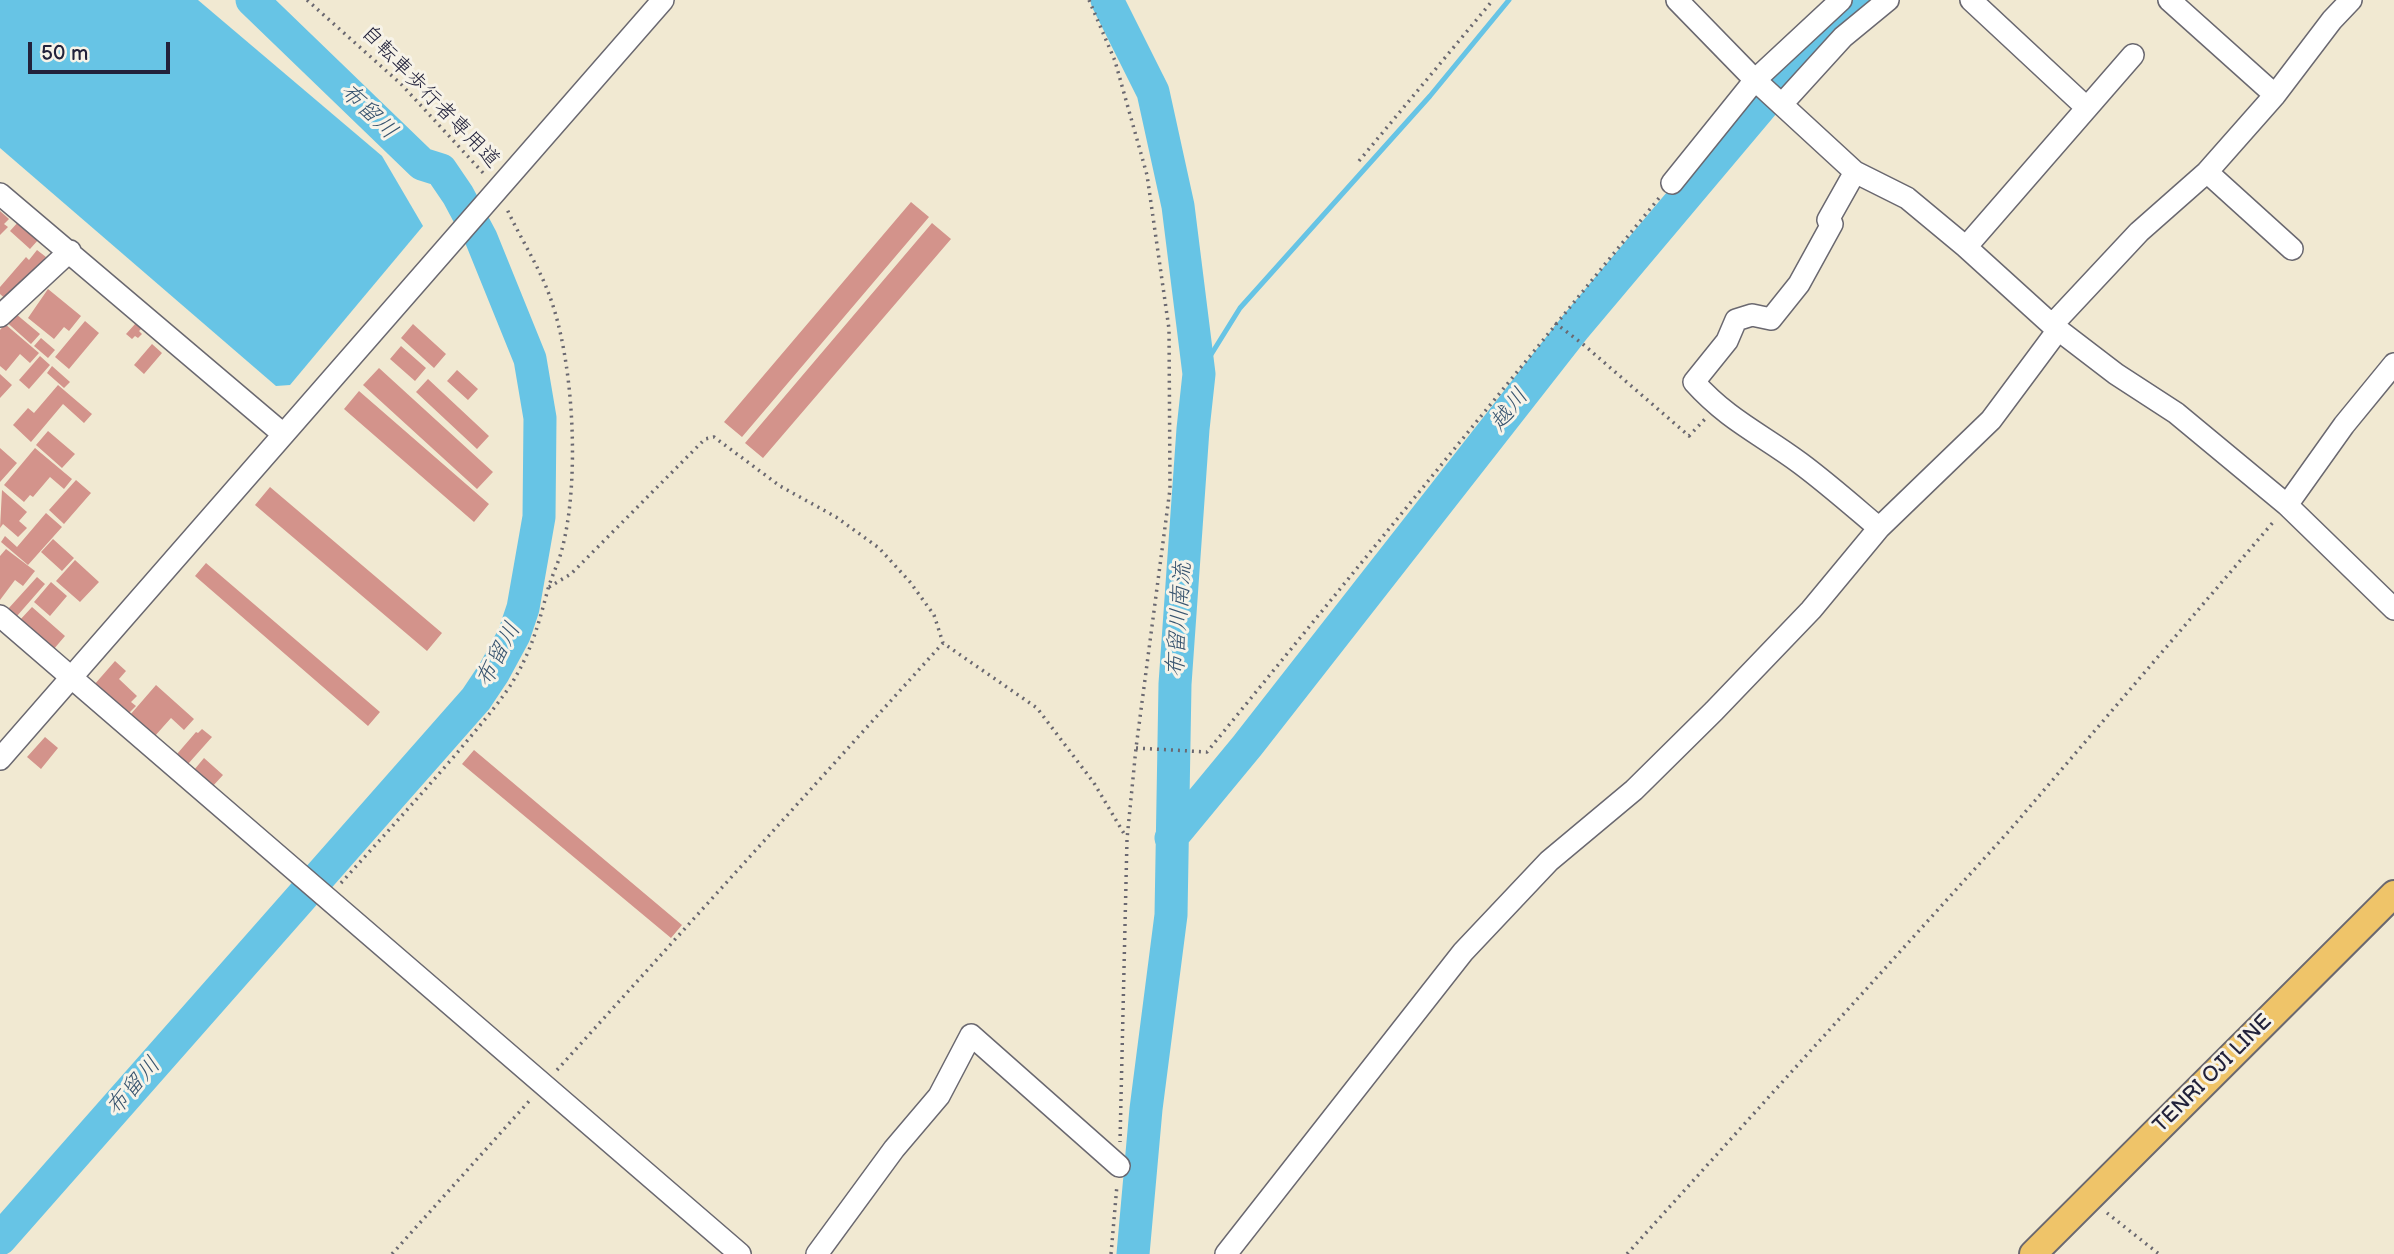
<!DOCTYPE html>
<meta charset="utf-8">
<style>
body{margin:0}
#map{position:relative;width:2394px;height:1254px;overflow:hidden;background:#f1e9d2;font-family:"Balsamiq Sans",sans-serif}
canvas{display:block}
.scale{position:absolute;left:28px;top:42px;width:142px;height:32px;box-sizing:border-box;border:4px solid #22223b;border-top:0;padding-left:9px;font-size:21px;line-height:24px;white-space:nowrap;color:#22223b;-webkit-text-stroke:5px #f7f3e8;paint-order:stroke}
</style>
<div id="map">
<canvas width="2394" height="1254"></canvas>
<div class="scale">50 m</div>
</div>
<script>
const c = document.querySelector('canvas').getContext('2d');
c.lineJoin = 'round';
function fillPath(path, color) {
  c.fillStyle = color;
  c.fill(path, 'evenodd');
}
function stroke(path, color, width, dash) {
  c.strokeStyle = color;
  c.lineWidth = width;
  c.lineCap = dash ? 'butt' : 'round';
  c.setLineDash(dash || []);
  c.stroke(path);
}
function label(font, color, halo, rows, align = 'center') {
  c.font = font + ' "Balsamiq Sans","Klee One",sans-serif';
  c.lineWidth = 6;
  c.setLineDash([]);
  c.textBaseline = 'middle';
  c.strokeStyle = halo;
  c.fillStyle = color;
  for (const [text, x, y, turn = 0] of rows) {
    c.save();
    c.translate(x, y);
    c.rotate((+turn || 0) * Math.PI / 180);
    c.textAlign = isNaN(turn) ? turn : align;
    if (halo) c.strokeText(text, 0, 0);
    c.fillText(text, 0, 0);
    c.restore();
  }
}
const water = new Path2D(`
 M0,0h198l184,156 41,70 -133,159 -14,1 -276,-238z`);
const stream = new Path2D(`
 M1199,374l41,-66 190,-212 79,-96`);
const river = new Path2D(`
 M1107,0l46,92 25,114 21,168 -6,55 -18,255 -4,231 -25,194 -13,145
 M1171,838l76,-92 328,-419 203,-241 92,-86
 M0,1239l476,-540 18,-27 20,-37 9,-27 16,-91 1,-99 -10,-59 -49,-121 -23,-43 -17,-25 -19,-6 -170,-164`);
const building = new Path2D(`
 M911,202l18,15 -187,220 -18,-15z
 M0,211l9,8 -5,5 4,3 -8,8z
 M19,221l20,18 -9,10 -20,-18z
 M932,223l19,16 -188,219 -18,-15z
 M37,250l9,7 -38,44 -8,-7v-7l26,-30 3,3z
 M48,289l33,27 -12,15 -5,-4 -10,12 -26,-21z
 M10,309l30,25 -9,10 -29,-26z
 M85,321l14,12 -30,36 -14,-12z
 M136,323l6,5 -3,3 3,3 -4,4 -3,-2 -3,3 -6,-5z
 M5,324l34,29 -9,10 -10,-9 -14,17 -6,-5v-36z
 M413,324l33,30 -12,14 -33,-30z
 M41,338l14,12 -7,8 -14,-12z
 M152,344l10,9 -18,21 -10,-9z
 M401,346l25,22 -11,13 -25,-22z
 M40,356l10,9 -21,24 -10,-9z
 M52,366l18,16 -6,6 -17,-15z
 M379,368l114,104 -16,17 -114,-104z
 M457,370l21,19 -10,11 -21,-19z
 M0,374l12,11 -12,13z
 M428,379l61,57 -12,13 -61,-57z
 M58,385l34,29 -8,9 -21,-19 -32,38 -18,-17 15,-17 6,5z
 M359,391l130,113 -15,18 -130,-113z
 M48,431l27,23 -13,14 -26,-23z
 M0,448l17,15 -17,19z
 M35,448l37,31 -8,10 -14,-12 -17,20 -3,-2 -6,7 -20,-17z
 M76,480l15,13 -27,31 -15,-14z
 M270,487l172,146 -15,18 -172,-146z
 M2,490l25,22 -8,9 8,7 -9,9 -15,-13 -3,4z
 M46,513l16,14 -34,38 -27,-23 4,-6 12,11z
 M53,539l21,19 -12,13 -21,-19z
 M6,549l29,22 -12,15 -8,-6 -15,20v-44z
 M75,560l24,22 -19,20 -24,-21z
 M206,563l174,149 -12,14 -173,-150z
 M37,577l8,7 -28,32 -9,-7z
 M51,582l16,14 -17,20 -16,-14z
 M32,607l33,29 -12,14 -34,-29z
 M115,661l11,10 -7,8 18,17 -6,6 5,4 -8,8 -34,-29z
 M156,685l38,34 -10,11 -13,-12 -17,19 -24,-22z
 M202,729l10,8 -24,27 -11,-10 19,-22 2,1z
 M45,737l13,11 -17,21 -14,-12z
 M474,750l208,175 -11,13 -209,-174z
 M204,758l19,17 -11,12 -18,-17z`);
const path = new Path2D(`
 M307,0l94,84 84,91
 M1089,0l26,61 32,114 22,154 1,160 -34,259 -9,91 -7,303
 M1359,161l134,-161
 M1555,323l29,22 105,91 17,-18
 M549,587l22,-13 134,-135 9,-2 66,49 56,31 43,31 31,34 24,33 9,28 94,65 57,75 32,54
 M1136,748l71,4 452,-554
 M341,883c39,-43 78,-86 116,-130 18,-22 37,-43 53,-67 21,-33 28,-60 38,-97 4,-14 11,-27 14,-40 18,-67 12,-187 -12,-252 -11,-31 -30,-59 -44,-90
 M557,1070l386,-427
 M2107,1213l52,41
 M392,1254l139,-155
 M1111,1254l6,-69
 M1627,1254l382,-423 266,-311`);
const minor = new Path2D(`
 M1677,0l78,80 100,92 52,26 59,49 86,78 64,49 60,39 111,92 107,104
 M1971,0l116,108
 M2169,0l106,95
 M1782,104l61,-67 45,-37
 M1855,172l-27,48 4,4 -33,60 -28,35 -19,-4 -16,5 -9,21 -33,41c34,38 67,52 106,81 27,20 53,43 79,65
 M2207,172l85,77
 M1672,183l83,-103 86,-80
 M0,194l283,240
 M1966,247l167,-192
 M0,316l70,-65
 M2052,325l87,-93 68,-60 68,-77 57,-75 19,-20
 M2287,505l57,-80 50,-61
 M0,616l740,638
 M0,759l663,-759
 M817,1254l77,-105 45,-53 32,-61 148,131
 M1226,1254l237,-302 86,-91 85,-71 80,-79 97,-101 68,-82 112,-108 67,-90`);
const major = new Path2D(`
 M2033,1254l361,-360`);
const streetNames = [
 ["自転車歩行者専用道",430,97,46],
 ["TENRI OJI LINE",2213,1074,-45]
];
const waterNames = [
 ["布留川",368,112,44],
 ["越川",1510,410,-52],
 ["布留川南流",1180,620,-86],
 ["布留川",499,655,-62],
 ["布留川",134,1087,-49]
];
fillPath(water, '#67c4e5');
stroke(stream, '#67c4e5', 5);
stroke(river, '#67c4e5', 33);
fillPath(building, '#d3938b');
stroke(minor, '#6a6870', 24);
stroke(major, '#6a6870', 30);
stroke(path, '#6a6870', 3.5, [2, 5]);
stroke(minor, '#fff', 21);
stroke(major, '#efc469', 26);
label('21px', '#22223b', '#f7f3e8', streetNames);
label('italic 23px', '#37536e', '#f7f3e8', waterNames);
</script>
